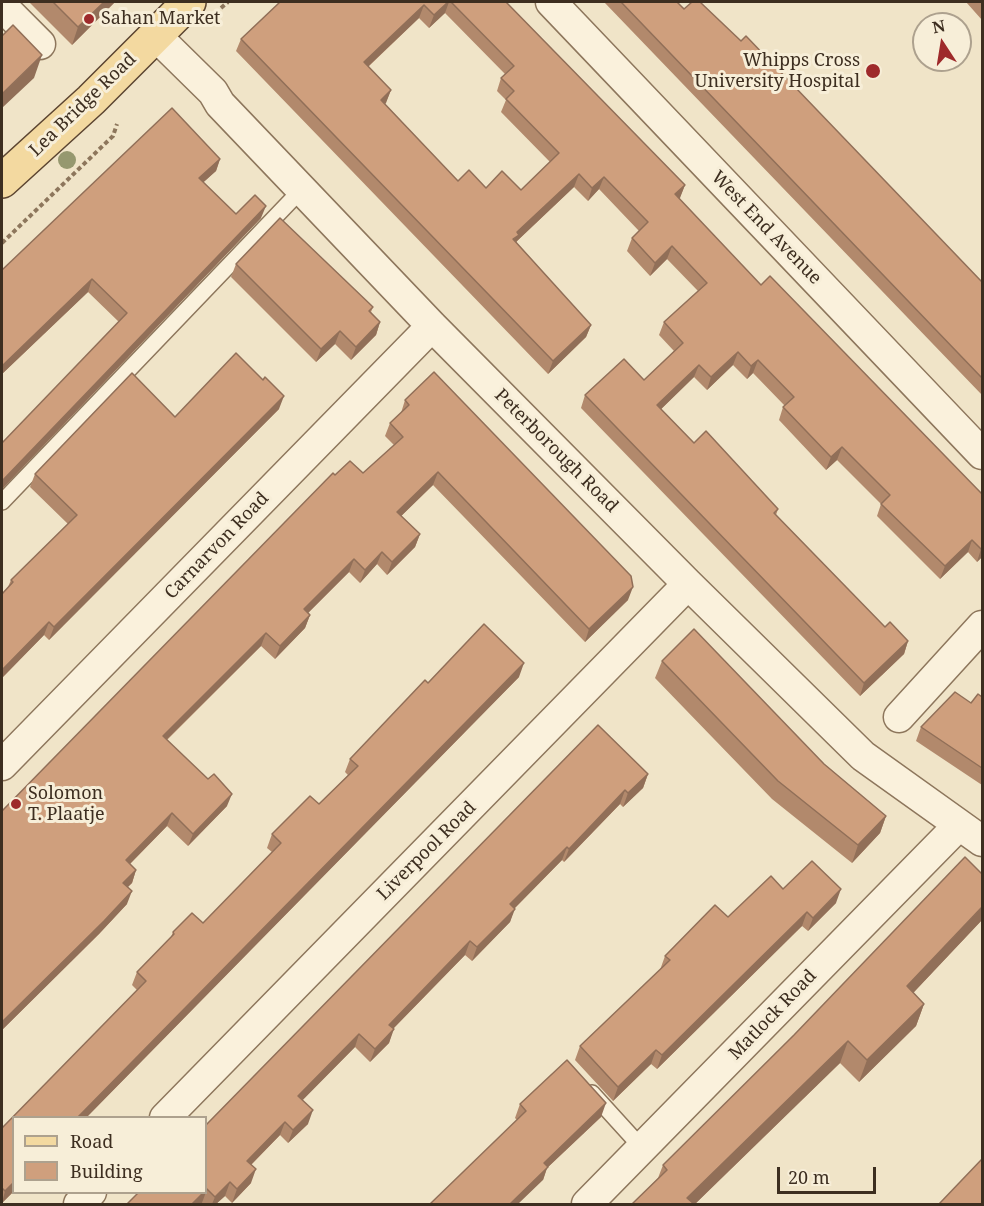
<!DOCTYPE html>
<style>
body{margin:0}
#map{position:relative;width:984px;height:1206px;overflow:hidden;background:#f0e4c8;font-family:"Noto Serif",serif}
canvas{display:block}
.frame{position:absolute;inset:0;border:3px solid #3d2e20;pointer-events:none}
.legend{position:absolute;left:12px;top:1116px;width:195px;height:78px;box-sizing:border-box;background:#f7eed8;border:2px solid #ada18e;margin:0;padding:8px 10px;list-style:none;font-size:18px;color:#3d2e20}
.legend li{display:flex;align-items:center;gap:12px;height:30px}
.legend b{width:30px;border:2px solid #ada18e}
.north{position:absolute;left:912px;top:12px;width:60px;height:60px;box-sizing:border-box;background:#f7eed8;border:2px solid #ada18e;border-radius:50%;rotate:348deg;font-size:16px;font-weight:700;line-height:24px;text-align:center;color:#3d2e20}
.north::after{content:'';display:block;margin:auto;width:21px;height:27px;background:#9e2a2b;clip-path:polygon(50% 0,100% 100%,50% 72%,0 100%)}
.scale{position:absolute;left:777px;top:1167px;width:99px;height:27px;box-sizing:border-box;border:3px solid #3d2e20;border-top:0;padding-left:8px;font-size:18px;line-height:21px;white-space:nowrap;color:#3d2e20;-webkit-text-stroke:4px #f7eed8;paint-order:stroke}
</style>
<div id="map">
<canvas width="984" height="1206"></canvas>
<div class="frame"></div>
<ul class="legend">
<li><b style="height:8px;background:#f3d9a0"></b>Road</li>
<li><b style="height:16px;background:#cf9f7d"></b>Building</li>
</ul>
<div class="north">N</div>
<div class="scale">20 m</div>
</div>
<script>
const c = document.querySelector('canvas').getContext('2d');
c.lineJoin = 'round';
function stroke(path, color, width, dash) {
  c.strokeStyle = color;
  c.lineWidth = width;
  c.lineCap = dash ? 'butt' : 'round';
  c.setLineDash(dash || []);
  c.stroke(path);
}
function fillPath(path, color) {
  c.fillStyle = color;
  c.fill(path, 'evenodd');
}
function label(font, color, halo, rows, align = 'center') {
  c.font = font + ' "Noto Serif",serif';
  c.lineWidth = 6;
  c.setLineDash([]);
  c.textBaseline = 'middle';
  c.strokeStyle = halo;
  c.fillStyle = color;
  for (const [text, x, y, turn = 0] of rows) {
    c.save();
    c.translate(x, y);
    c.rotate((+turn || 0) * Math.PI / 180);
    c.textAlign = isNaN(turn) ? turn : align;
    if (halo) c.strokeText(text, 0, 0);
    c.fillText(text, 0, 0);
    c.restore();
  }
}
const path = new Path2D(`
 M221,8l7,-6
 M2,243l111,-107 4,-12`);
const lane = new Path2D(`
 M2,502l300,-313
 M592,1093l50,55`);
const street = new Path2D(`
 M551,2l431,452
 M2,6l38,38
 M155,35l58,57 7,12 212,222 256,258 175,172 119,85
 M899,717l83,-91
 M2,765l430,-439
 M165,1118l523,-534
 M79,1204l12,-12
 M587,1204l372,-379`);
const primary = new Path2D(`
 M2,181l89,-81 98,-98`);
const trees = [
 [67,160]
];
const wall = new Path2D(`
 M29,2h86l-43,43z
 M280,2h226l179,183 -6,14 82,86 221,209v63l-5,5 -9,-10 -28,27 -63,-63 4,-12 -44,-44 -11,10 -47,-50 4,-13 2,-1 -32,-33 -6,6 -14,-14 -26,25 -13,-13 -33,32 33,34 84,66 -2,6 109,112 23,14 -4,13 -44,42 -279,-288 4,-13 59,-15 30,-29 -15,-16 5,-13 34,-31 -31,-32 -17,17 -23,-25 5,-13 7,-7 -40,-42 -11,12 -14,-14 -58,55 75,83 -5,12 -38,37 -312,-323 5,-12zM445,13l60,61 -4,4 -4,13 9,9 -5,12 49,50 -29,28 -35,-2 -28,-7 -73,-77 6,-14 -23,-23 51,-49 10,10z
 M604,2h73l305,280v113z
 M966,2h16v18z
 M220,159l-4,12 -13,11 33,32 25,4 -259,271v-46l117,-121 -31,-30 -86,82v-104z
 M236,264l137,43 -2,5 9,10 -4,13 -25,25 -16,-16 -19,18 -85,-85z
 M405,400l223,200 -43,42 -152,-157 -32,31 19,18 -5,13 -28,28 -10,-11 -17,19 -11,-11 -41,41 2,2 -5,13 -30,31 -14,-13 -94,94 60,66 -39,40 -21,-20 -37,38 6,6 -4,13 -5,4v17l-28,30 -97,96v-219l333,-336 28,-2 31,-28 -9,-9 5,-13 11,-10z
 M279,409l-230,231 -5,-5 -42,43v-84l6,-7 3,-7 57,-56 -38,-37 5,-13 140,-57z
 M662,661l162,103 62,52 -6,17 -28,30 -80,-64 -117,-121z
 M519,677l-505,514 -12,12v-75l135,-138 -5,-5 5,-13 34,-35 2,-5 30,-9 69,-71 -5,-4 5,-14 47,-30 29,-29 -3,-3 5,-13 78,-76z
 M982,697v88l-66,-44 5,-14z
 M598,725l50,49 -5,14 -20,19 -3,-3 -56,58 -2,-2 -48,49 -4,13 -38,39 -7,-6 -72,74 -4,14 -19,19 -15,-15 -53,53 6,24 -20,19 -8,-8 -29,30v18l-19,20 -7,-7 -9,8h-13l-1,-1 4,-78z
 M836,903l-28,28 -6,-5 -145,143 -6,-5 -38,37 -38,-41 5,-14 80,-76 5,-14 63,-39z
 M982,920l-69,73 11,11 -8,22 -57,56 -19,-19 -145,141h-63l26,-26 5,-13z
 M520,1104l81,13 -54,51 -4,12 -26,-60 -2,-2z`);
const shadedWall = new Path2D(`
 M104,2h11l-43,43 6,-18z
 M448,2h1l-4,11 -16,15 5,-13z
 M424,5l-5,13 -60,57 5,-13z
 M42,55l-8,23 -32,30v-14z
 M391,90l-5,13 -9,10 4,-13z
 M220,159l-4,12 -21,19 4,-12z
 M579,174l-5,13 -57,54 -3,6 -5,5 8,-20z
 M604,177l-5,12 -11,12 4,-13z
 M685,185l-5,13 -9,9 4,-13z
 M266,206l-5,12 -259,271v-8z
 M672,246l-5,13 -17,17 5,-13z
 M92,279l-4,13 -86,82v-8z
 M380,322l-4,13 -25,25 5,-13z
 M591,325l-5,12 -38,37 5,-13z
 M340,331l-5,13 -19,18 5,-13z
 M738,352l-5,13 -26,25 4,-13z
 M758,360l-5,13 -6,6 4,-13z
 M699,365l-5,12 -42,41 5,-13z
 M284,396l-5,13 -230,231 5,-13z
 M842,447l-5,13 -11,10 5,-13z
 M438,472l-5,13 -41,40 5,-13z
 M420,534l-5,13 -28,28 5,-13z
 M972,540l-4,12 -28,27 5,-13z
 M982,548v9l-5,5 4,-13z
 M382,552l-5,12 -17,19 5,-13z
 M354,559l-5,13 -50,50 5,-13z
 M633,587l-5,13 -43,42 4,-13z
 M310,615l-5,13 -30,31 5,-13z
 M49,622l-5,13 -42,43v-8z
 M266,633l-5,13 -103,102 5,-12z
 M908,641l-4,13 -44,42 4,-13z
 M524,663l-5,14 -433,441h-9z
 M648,774l-5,14 -20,19 5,-14z
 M625,790l-5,14 -56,58 5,-13z
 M232,794l-5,12 -39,40 5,-12z
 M172,813l-5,13 -46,47 5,-13z
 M886,816l-6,17 -28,30 6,-18z
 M567,847l-5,13 -57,58 5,-14z
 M136,870l-4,13 -13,13 4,-13z
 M841,889l-5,14 -28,28 5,-13z
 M132,891l-5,13 -28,30 -97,96v-8z
 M982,907v13l-83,88 8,-22z
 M515,909l-5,13 -38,39 5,-14z
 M807,912l-5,14 -145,143 5,-14z
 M470,941l-5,14 -81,83 5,-13z
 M924,1004l-8,22 -57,56 8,-22z
 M394,1029l-5,14 -19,19 5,-13z
 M359,1034l-4,13 -62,63 5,-14z
 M848,1041l-8,22 -145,141h-10l2,-6z
 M656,1050l-5,14 -38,37 5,-14z
 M606,1103l-5,14 -54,51 -4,12 -25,24h-8l34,-41z
 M313,1110l-5,14 -20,19 5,-13z
 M285,1122l-5,13 -38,39 5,-13z
 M256,1169l-5,14 -19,20 5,-14z
 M14,1182v9l-12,12 3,-12z
 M230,1182l-5,14 -9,8h-4l3,-7z
 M207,1189l-5,14 -2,1h-8l12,-12h2z`);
const building = new Path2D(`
 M53,2h51l-26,25z
 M280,2h168l-14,13 -10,-10 -60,57 27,28 -10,10 77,81 11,-11 17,18 16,-17 19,19 38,-37 -53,-54 8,-8 -13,-13 13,-12 -63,-64h55l179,183 -10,9 86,91 9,-9 212,218v54l-1,1 -9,-9 -27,26 -64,-62 9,-9 -48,-48 -11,10 -48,-50 11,-10 -36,-37 -7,6 -13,-14 -27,25 -12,-12 -42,40 37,38 12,-12 72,78 -4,4 111,114 5,-5 18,19 -44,42 -279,-288 39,-36 20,21 39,-37 -19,-21 43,-39 -35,-37 -17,17 -23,-25 16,-16 -44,-45 -12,11 -13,-14 -62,58 2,3 -6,4 78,86 -38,36 -312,-322z
 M621,2h56l7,7 8,-7h8l41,39 5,-5 236,246v96z
 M13,25l29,30 -40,39v-58z
 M172,108l48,51 -21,19 37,36 19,-19 11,11 -264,275v-38l125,-130 -35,-34 -90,87v-96z
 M280,218l93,89 -4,4 11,11 -24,25 -16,-16 -19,18 -85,-85z
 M236,353l27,27 2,-3 19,19 -230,231 -5,-5 -47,48v-76l11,-12 -2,-2 66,-65 -42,-41 97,-101 43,44z
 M434,372l197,204 2,11 -44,42 -151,-157 -41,40 23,22 -28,28 -10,-10 -17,18 -11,-11 -50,50 6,6 -30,31 -14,-13 -103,103 45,43 6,-5 18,20 -39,40 -21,-21 -46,47 10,10 -13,13 9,8 -28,30 -102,101v-211l331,-338 2,2 15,-14 13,12 40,-36 -13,-14 19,-18 -4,-5z
 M484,624l40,39 -447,455h-63v64l-9,9 -3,-3v-60l144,-147 -9,-9 37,-38 -1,-2 19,-19 11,10 78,-80 -9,-9 38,-38 9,8 39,-38 -8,-7 75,-79 3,3z
 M694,629l130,135 62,52 -28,29 -80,-64 -116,-120z
 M955,692l16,11 7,-9 4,3v71l-61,-41z
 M598,725l50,49 -20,19 -3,-3 -56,59 -2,-2 -57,57 5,5 -38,38 -7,-6 -81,84 5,4 -19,20 -16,-15 -61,62 15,14 -20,20 -8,-8 -38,39 9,8 -19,20 -7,-7 -15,15 -8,-8 -1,2v-66z
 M965,857l17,17v33l-75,79 17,18 -57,56 -19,-19 -161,157 7,6h-62l35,-34 -4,-5 131,-130z
 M812,861l29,28 -28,29 -6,-6 -145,143 -6,-5 -38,37 -38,-41 90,-86 -5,-4 50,-51 13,12 43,-41 12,13z
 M567,1060l39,43 -62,60 4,4 -38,37h-80l96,-93 -6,-7z
 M982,1159v45h-43z
 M139,1192h65l-12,12h-65z`);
const markers = [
 [89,19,6,"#9e2a2b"],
 [873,71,8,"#9e2a2b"],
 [16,804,6,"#9e2a2b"]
];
const poiNames = [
 ["Sahan Market",101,19],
 ["Whipps Cross",860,61,"right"],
 ["University Hospital",860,82,"right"],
 ["Solomon",28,794],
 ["T. Plaatje",28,815]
];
const streetNames = [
 ["Lea Bridge Road",83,105,-44],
 ["West End Avenue",766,228,46],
 ["Peterborough Road",556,451,45],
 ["Carnarvon Road",217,546,-46],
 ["Liverpool Road",427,851,-45],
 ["Matlock Road",773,1015,-46]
];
stroke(lane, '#8d765c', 18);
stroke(street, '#8d765c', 33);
stroke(primary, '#5b4430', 36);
stroke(path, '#8d765c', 4, [4.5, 3]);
stroke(lane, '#faf1dc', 15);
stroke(street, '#faf1dc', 30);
stroke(primary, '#f3d9a0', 33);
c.fillStyle = '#96986f';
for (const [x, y] of trees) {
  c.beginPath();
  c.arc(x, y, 9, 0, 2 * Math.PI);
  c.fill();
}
fillPath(wall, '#b2896c');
fillPath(shadedWall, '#916f58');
fillPath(building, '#cf9f7d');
stroke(building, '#916f58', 1.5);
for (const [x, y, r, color] of markers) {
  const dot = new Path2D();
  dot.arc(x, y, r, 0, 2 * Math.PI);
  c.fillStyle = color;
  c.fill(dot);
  stroke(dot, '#f7eed8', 2);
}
label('18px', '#3d2e20', '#f7eed8', poiNames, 'left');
label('18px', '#3d2e20', '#f7eed8', streetNames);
</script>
